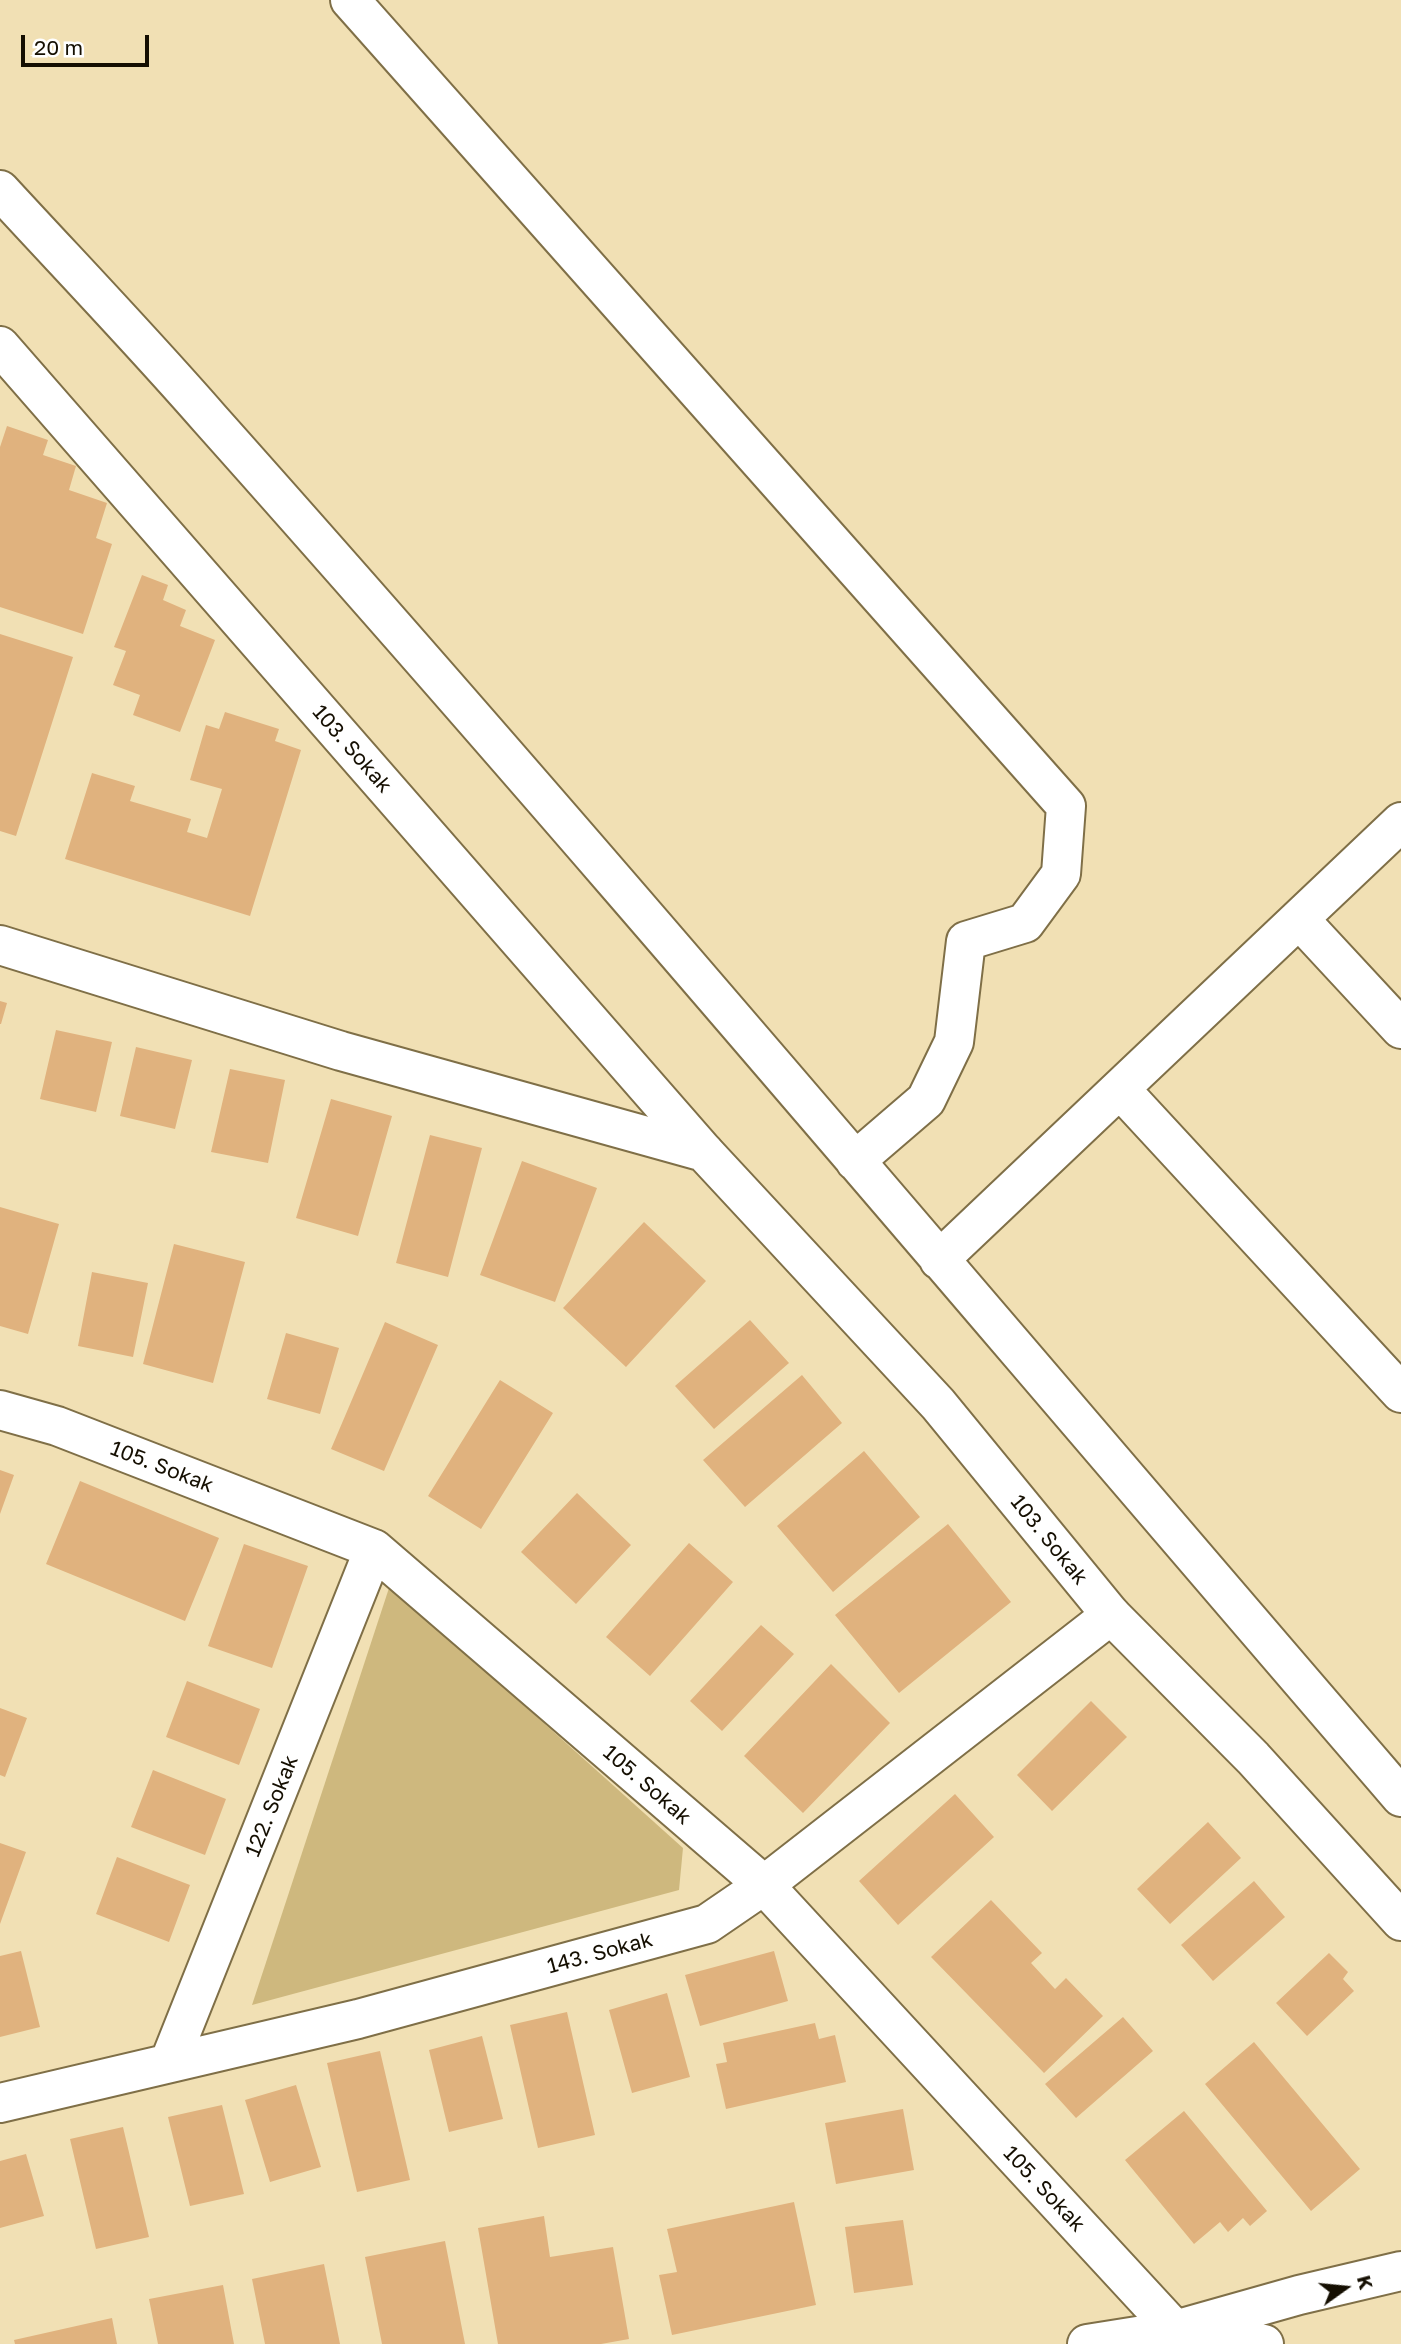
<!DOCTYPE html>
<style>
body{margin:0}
#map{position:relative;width:1401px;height:2344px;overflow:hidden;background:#f1e0b4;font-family:"Golos Text",sans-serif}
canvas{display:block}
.north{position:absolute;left:1310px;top:2253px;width:70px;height:70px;-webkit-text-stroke:5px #fff;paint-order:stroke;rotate:75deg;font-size:19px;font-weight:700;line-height:28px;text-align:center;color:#150f02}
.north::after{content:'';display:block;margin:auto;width:24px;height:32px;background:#150f02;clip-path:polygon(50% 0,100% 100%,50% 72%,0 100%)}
.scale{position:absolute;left:21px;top:35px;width:128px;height:32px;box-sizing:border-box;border:4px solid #150f02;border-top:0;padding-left:9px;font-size:21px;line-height:24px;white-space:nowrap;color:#150f02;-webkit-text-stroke:5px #fff;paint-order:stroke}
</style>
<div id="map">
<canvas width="1401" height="2344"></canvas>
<div class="north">K</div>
<div class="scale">20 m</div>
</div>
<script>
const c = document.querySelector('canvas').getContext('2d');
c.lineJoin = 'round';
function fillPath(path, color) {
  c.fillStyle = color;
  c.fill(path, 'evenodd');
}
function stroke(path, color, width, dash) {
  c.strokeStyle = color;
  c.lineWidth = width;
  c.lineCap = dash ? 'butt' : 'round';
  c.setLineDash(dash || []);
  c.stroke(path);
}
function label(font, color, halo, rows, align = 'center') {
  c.font = font + ' "Golos Text",sans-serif';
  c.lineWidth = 5;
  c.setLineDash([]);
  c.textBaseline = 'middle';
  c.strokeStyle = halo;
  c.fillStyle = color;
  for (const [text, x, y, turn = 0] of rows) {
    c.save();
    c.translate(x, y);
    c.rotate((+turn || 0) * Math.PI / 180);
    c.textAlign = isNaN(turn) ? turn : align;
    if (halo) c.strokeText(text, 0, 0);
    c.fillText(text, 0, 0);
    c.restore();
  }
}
const green = new Path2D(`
 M390,1585l293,263 -4,42 -427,115z`);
const building = new Path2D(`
 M7,426l41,14 -5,15 33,11 -7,24 38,13 -11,35 16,6 -29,90 -83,-27v-160z
 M142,575l26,10 -5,15 23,10 -6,16 35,14 -35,92 -47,-17 7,-20 -27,-10 13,-34 -12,-4z
 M0,634l73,23 -57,179 -16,-5z
 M225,712l54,17 -4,12 26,9 -51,166 -185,-57 27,-86 43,13 -5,15 61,18 -4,13 20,6 15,-49 -32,-9 16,-55 13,4z
 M0,1001l7,2 -6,21h-1z
 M56,1030l56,12 -16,70 -56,-13z
 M136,1047l56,13 -17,69 -55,-13z
 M230,1069l55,11 -17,83 -57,-11z
 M331,1099l61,17 -34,120 -62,-18z
 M430,1135l52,13 -34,129 -52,-14z
 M522,1161l75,27 -42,114 -75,-27z
 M0,1207l59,17 -31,110 -28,-8z
 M644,1222l62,59 -80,86 -63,-59z
 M174,1244l71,18 -32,121 -70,-19z
 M92,1272l56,11 -15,74 -55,-11z
 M750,1320l39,43 -75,66 -39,-43z
 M385,1322l53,23 -54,126 -53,-22z
 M286,1333l53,15 -19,66 -53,-15z
 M802,1375l40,48 -97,84 -42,-47z
 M500,1380l53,33 -72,116 -53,-33z
 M864,1451l56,66 -87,75 -56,-66z
 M0,1470l14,5 -14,39z
 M80,1481l139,57 -34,83 -139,-57z
 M577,1493l54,52 -55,59 -55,-52z
 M948,1524l63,78 -112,91 -64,-78z
 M689,1543l44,39 -83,94 -44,-39z
 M244,1544l64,22 -36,102 -64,-22z
 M761,1625l33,29 -72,77 -32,-30z
 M831,1664l59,59 -87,90 -59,-57z
 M187,1681l73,28 -21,56 -73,-28z
 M1091,1701l36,36 -75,74 -35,-36z
 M0,1708l27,10 -22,59 -5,-2z
 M153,1770l73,29 -21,56 -74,-28z
 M955,1794l39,43 -96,88 -39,-44z
 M1208,1822l33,36 -71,66 -33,-35z
 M0,1843l26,9 -26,72z
 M117,1857l73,28 -21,57 -73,-28z
 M1254,1881l31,36 -72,64 -32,-36z
 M991,1900l51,53 -11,10 24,26 11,-11 37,38 -59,57 -113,-116z
 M21,1951l19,76 -40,10v-81z
 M774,1951l14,50 -88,25 -15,-51z
 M1329,1953l19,19 -5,7 11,12 -47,45 -31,-33z
 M667,1993l23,84 -58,16 -23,-83z
 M567,2012l28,123 -57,13 -28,-123z
 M1123,2017l30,34 -77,67 -31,-34z
 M815,2023l4,16 16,-4 11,47 -120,27 -10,-45 11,-2 -4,-19z
 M482,2036l21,83 -54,13 -20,-82z
 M1254,2042l106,127 -49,42 -106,-127z
 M380,2051l30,129 -53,12 -30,-129z
 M296,2085l25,82 -51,15 -25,-82z
 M222,2105l22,89 -54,12 -22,-89z
 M903,2109l11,61 -78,14 -11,-61z
 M1184,2111l83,100 -17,15 -7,-8 -15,14 -8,-10 -26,22 -69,-84z
 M123,2127l26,110 -53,12 -26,-110z
 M26,2154l18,62 -44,12v-67z
 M794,2202l22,103 -144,30 -13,-60 18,-3 -10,-43z
 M544,2216l6,41 63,-10 16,92 -28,5h-103l-20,-116z
 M903,2220l10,65 -59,8 -9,-66z
 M445,2241l20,103h-83l-17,-87z
 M324,2264l16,80h-75l-13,-65z
 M223,2285l11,59h-76l-9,-45z
 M112,2318l5,26h-102l-1,-4z`);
const minor = new Path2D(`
 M350,0l716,806 -5,68 -36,49 -59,18 -12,101 -28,58 -71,61
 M0,190c70,76 142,151 210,229 404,453 794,918 1191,1378
 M0,346l704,806
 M1299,919l102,110
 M1120,1089l281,304
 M939,1260l462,-438
 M0,1410l57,16 317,123 390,336 411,445
 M169,2063l205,-514
 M0,2103l358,-84 349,-95 57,-39 347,-270
 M1175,2330l124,-35 102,-24
 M1087,2344l88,-14 89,14`);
const major = new Path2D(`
 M0,945l341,106 363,101 234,252 173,211 142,143 148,163`);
const streetNames = [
 ["103. Sokak",352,749,49],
 ["105. Sokak",162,1467,21],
 ["103. Sokak",1049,1540,51],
 ["105. Sokak",647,1785,41],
 ["122. Sokak",272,1806,-68],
 ["143. Sokak",600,1953,-15],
 ["105. Sokak",1044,2189,47]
];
fillPath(green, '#ceb87e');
fillPath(building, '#e0b27e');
stroke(minor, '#7f6f47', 42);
stroke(major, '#7f6f47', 42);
stroke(minor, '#fff', 38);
stroke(major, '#fff', 38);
label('21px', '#150f02', '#fff', streetNames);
</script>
